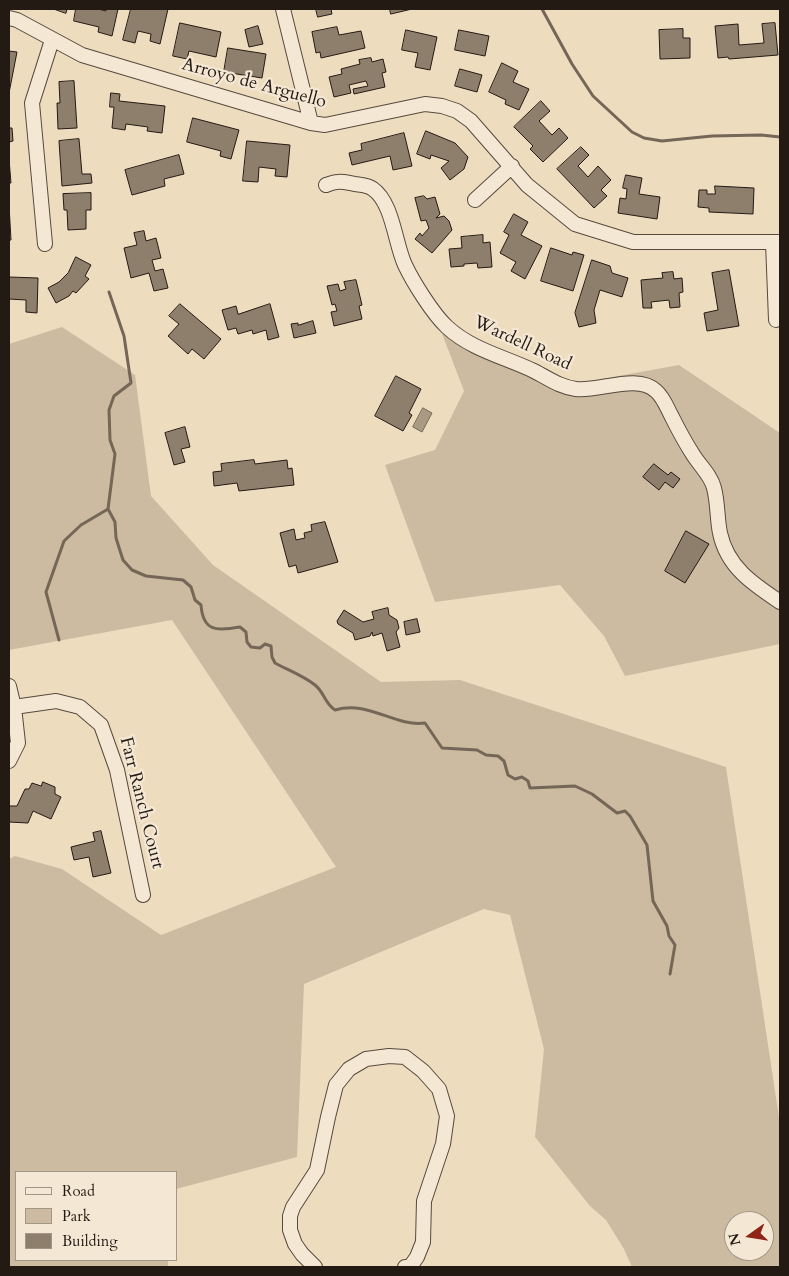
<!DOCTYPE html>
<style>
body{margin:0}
#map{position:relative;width:789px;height:1276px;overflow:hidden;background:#eedcbe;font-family:Cardo,serif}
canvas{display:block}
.frame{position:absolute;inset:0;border:10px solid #241a14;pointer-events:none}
.legend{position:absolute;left:15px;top:1171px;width:162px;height:90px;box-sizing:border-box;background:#f4e8d5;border:1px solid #a19688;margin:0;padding:6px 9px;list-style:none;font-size:15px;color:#241a14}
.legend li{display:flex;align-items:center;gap:10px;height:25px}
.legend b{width:25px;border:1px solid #a19688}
.north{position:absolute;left:724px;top:1211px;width:50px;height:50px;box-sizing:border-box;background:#f4e8d5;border:1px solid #a19688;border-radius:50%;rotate:257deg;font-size:14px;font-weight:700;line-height:20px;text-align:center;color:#241a14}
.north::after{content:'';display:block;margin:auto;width:18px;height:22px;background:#8f2418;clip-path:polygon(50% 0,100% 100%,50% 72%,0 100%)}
</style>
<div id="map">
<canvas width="789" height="1276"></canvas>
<div class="frame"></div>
<ul class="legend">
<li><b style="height:6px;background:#f4e8d5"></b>Road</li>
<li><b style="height:14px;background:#ccbba1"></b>Park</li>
<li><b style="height:14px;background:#8d7f6c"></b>Building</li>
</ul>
<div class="north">N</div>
</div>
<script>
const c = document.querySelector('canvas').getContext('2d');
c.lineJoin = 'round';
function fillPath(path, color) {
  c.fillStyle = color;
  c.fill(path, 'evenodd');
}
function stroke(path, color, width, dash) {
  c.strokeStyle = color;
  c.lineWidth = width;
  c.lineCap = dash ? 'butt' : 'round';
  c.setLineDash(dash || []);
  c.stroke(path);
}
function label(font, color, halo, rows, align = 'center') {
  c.font = font + ' Cardo,serif';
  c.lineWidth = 4.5;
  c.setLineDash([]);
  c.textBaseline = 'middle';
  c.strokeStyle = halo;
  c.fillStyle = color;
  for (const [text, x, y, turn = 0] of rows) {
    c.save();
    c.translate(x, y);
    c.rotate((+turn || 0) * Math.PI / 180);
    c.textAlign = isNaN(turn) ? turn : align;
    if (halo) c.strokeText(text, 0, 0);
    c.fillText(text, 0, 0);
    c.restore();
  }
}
const green = new Path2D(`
 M62,327l73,48 16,121 62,69 168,117 79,-2 266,87 54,357v143h-148l-8,-18 -18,-29 -16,-14 -55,-69 9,-88 -34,-134 -26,-6 -180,75 -7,173 -121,32v-17h-160v88h152v7h-159v-408l6,-3 47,13 99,66 175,-68 -164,-247 -163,30v-306zM734,1221h30v30h-30z
 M441,331l32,19 59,26 20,12 127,-23 101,68v211l-155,32 -21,-40 -44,-51 -125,17 -50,-137 50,-15 29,-59z`);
const water = new Path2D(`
 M423,408l9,5 -10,19 -9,-5z`);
const stream = new Path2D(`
 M542,9l30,55 21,32 39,36 12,6 18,3 50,-5 49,-1 19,2
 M109,292l15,44 7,47 -17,13 -5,14 1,30 5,14 -7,55 7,13 1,16 7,22 9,10 14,6 37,4 8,7 4,13 6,5c2,27 16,26 39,22l6,5 1,10 4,5 9,1 5,-4 6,2 1,11 3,6c13,7 29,13 40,22 10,8 9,18 20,25 34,-10 59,17 90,13l17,25 35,2 9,5 12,1 6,5 4,14 7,4 7,-2 6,4 2,7 45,-2 17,8 25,19 8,-2 5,5 17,29 6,56 14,25 2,10 6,9 -5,29
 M59,640l-13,-48 18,-51 17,-16 27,-16`);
const building = new Path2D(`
 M54,9h13l-1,4z
 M76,9h22l8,2v-2h12l-6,27 -14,-4 1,-5 -25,-6z
 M131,9h37l-8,35 -10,-3 1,-7 -13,-3 -3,12 -12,-3z
 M316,9h15l1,5 -14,3z
 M390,9h22l-21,5z
 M180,23l41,9 -5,25 -27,-6 -2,8 -14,-3z
 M775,23l3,32 -49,4 -1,-2 -10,1 -3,-32 23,-2 1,21 25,-2 -2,-19z
 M258,26l5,18 -14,3 -4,-17z
 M337,27l2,8 22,-4 4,17 -44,10 -1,-6 -4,1 -4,-21z
 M683,29v9h7v20l-30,1 -1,-29z
 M406,30l31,7 -7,33 -15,-3 3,-14 -16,-3z
 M459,30l30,6 -4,20 -30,-6z
 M228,48l38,6 -4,24 -38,-6z
 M9,51l8,1 -8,41z
 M371,58l1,4 11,-3 3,13 -4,1 3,14 -31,7 -1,-5 15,-3 -2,-5 -17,4 2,8 -17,4 -5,-20 13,-3 -1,-5 19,-5 -1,-4z
 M502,63l16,8 -5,11 16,7 -10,21 -14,-6 1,-4 -17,-8z
 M460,69l22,6 -5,17 -22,-6z
 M74,81l3,47 -19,1 -1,-26h3l-1,-21z
 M111,93l9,1 -1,7 46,5 -3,27 -15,-2 1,-4 -22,-3 -1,6 -13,-2 2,-21h-4z
 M541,101l9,10 -11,10 13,14 7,-7 9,10 -25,24 -13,-13 3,-3 -19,-19z
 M193,118l46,12 -8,29 -11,-3 1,-5 -34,-9z
 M9,128h3l1,13 -4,1z
 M426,131l29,12 13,14 -4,12 -14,11 -9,-12 8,-7 -18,-6 -1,4 -13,-5z
 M404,133l8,33 -19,4 -3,-14 -38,9 -3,-12 13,-3 -1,-6z
 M79,139l3,35h9l1,9 -30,3 -3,-45z
 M247,141l43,4 -3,32 -12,-1 1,-7 -17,-2 -1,15 -15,-1z
 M581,147l8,8 -11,11 10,11 10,-11 13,14 -10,10 6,6 -13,12 -37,-39z
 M179,155l5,19 -20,5 1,7 -33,9 -7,-25z
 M9,159l2,24h-2z
 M626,175l16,3 -3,16 21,3 -3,22 -39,-6 2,-15 6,1 1,-10 -4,-1z
 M715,186l39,2 -1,26 -44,-2v-4l-11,-1 1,-17h8v4h8z
 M91,193v17h-5v19l-18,1 -1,-20h-3l-1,-16z
 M424,196l3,3 8,-2 5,17 -4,4 8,-2 5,5 3,9 -20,23 -17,-14 5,-6 2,3 7,-8 -3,-8 -5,1 -6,-23z
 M9,205l2,35h-2z
 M514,214l14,8 -7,13 21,11 -17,33 -14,-8 5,-9 -16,-9 9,-18 -5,-3z
 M144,231l2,10 10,-3 5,20 -9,2 3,11 8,-2 5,19 -14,3 -5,-18 -18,5 -7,-30 13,-3 -3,-12z
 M483,235v8l7,-1 2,25 -14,1 -1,-5 -13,1v2l-13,1 -2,-18 13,-1 -1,-11z
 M551,248l21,7 1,-3 11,3 -11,36 -32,-10z
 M76,257l15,8 -6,11 4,3 -13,14 -3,-2 -4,5 -13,7 -8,-15 11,-6 9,-9z
 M592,260l18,6 2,7 16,5 -6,19 -22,-7 -6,20 2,13 -17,4 -4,-14z
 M729,270l10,56 -32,5 -3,-18 14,-3 -6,-37z
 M673,272l1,7 8,-1 1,14 -4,1 1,14 -10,1 -1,-8 -18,2 1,6h-9l-2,-28 22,-2 -1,-5z
 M9,277l29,1 -1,35 -11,-1v-12l-17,-1z
 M356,280l6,25 -3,1 3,13 -28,7 -3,-14 6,-1 -2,-7 -3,1 -5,-19 11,-2 2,7 6,-2 -2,-7z
 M180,304l41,35 -17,20 -12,-10 -4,5 -20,-18 11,-12 -10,-8z
 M270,304l9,33 -11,3 -2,-10 -13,4 -1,-4 -14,4 -2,-6 -8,2 -6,-20 14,-4 2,8z
 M313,321l3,12 -22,5 -3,-14 7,-1v2z
 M396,376l25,13 -12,24 3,2 -9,16 -28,-15z
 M185,427l5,20 -9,2 4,13 -11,3 -9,-32z
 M254,460l1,4 32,-4 1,9 4,-1 2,17 -55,6 -2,-8 -23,3 -1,-14 9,-1 -1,-7z
 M654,464l14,11 3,-3 9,7 -7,9 -8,-6 -6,8 -16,-13z
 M325,522l13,40 -40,11 -2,-8 -7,2 -9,-34 14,-4 2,11 9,-2 -1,-5 8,-2 -1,-6z
 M686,531l23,13 -24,39 -20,-12z
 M388,608l1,7 8,5 2,8 -3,4 4,15 -13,4 -5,-18 -9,3 -1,-4 -2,4 -15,4 -2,-7 -15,-9 -1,-3 7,-11 19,12 11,-3 -2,-7z
 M417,619l3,13 -14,3 -2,-13z
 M43,782l12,5v7l6,3 -10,22 -18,-8 -5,12 -19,-1v-16h8l8,-17h4l3,-6 9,3z
 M101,831l10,42 -18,4 -4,-20 -15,3 -3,-13 24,-6 -2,-8z`);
const minor = new Path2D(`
 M283,9l28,114
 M9,18l8,2 65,35 229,68 14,2 100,-21 17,2 15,5 14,10 56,64 48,39 58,18h147
 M326,185c12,-5 17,-3 29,-1 7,1 13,1 18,5 20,14 22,55 32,76 8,17 28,49 42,62 25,23 58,30 87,44 14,7 26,16 42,18 22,3 62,-16 80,2 8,7 11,17 16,26 6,12 13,25 20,36 7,12 19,22 22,35 4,15 3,31 6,45 7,34 33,51 60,69
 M475,200l37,-34
 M773,242l3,78
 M45,244l-13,-141 20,-63
 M9,686l5,21 4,36 -9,18
 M14,707l42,-6 24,6 21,18 16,45 26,125
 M315,1267l-13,-13 -7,-10 -5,-14v-14l3,-9 24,-37 11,-53 8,-32 13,-16 17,-10 23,-3 16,1 18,14 16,18 8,27 -4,28 -19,57 -1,41 -6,15 -7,10h-5`);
const streetNames = [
 ["Arroyo de Arguello",254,84,15],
 ["Wardell Road",522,344,25],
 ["Farr Ranch Court",141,803,76]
];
fillPath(green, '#ccbba1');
fillPath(water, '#a99a84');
stroke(water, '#746757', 1);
stroke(stream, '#746757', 3);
fillPath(building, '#8d7f6c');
stroke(building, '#241a14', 1);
stroke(minor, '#564a3e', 16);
stroke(minor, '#f4e8d5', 14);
label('18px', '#241a14', '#f4e8d5', streetNames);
</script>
